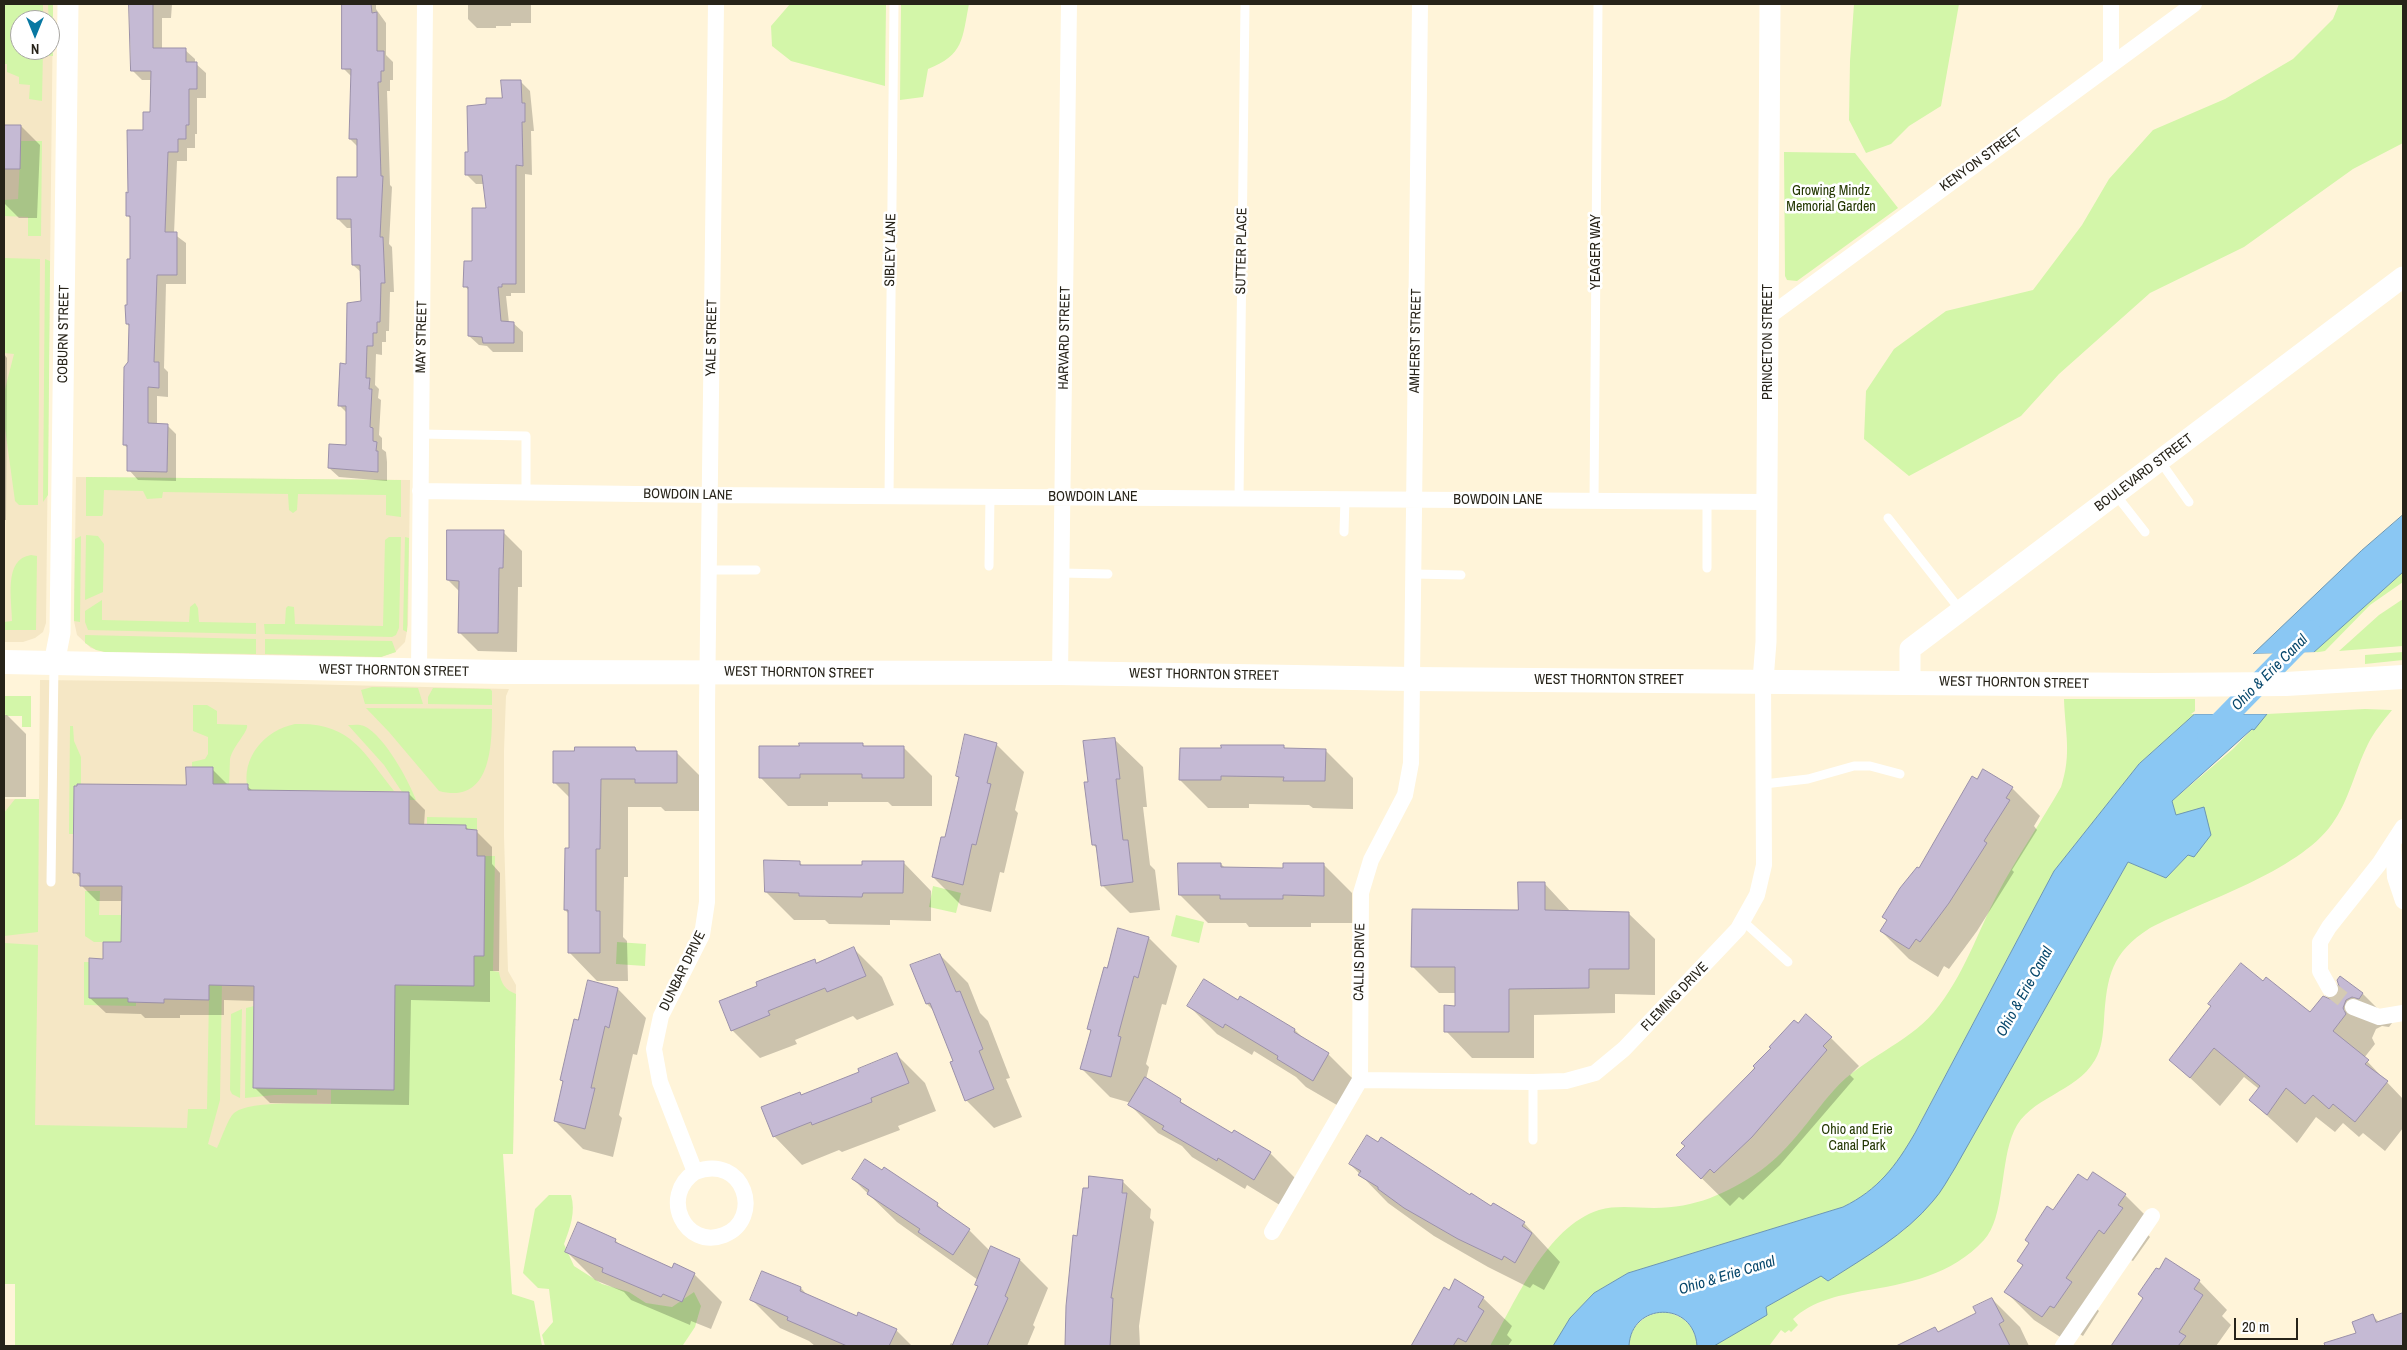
<!DOCTYPE html>
<style>
body{margin:0}
#map{position:relative;width:2407px;height:1350px;overflow:hidden;background:#fff4d9;font-family:"Archivo Narrow",sans-serif}
canvas{display:block}
.frame{position:absolute;inset:0;border:5px solid #272319;pointer-events:none}
.north{position:absolute;left:10px;top:10px;width:50px;height:50px;box-sizing:border-box;background:#fff;border:1px solid #a9a7a3;border-radius:50%;rotate:180deg;font-size:14px;font-weight:700;line-height:20px;text-align:center;color:#272319}
.north::after{content:'';display:block;margin:auto;width:18px;height:22px;background:#0878a2;clip-path:polygon(50% 0,100% 100%,50% 72%,0 100%)}
.scale{position:absolute;left:2234px;top:1318px;width:64px;height:22px;box-sizing:border-box;border:2px solid #272319;border-top:0;padding-left:6px;font-size:15px;line-height:18px;white-space:nowrap;color:#272319;-webkit-text-stroke:4px #fff;paint-order:stroke}
</style>
<div id="map">
<canvas width="2407" height="1350"></canvas>
<div class="frame"></div>
<div class="north">N</div>
<div class="scale">20 m</div>
</div>
<script>
const c = document.querySelector('canvas').getContext('2d');
c.lineJoin = 'round';
function fillPath(path, color) {
  c.fillStyle = color;
  c.fill(path, 'evenodd');
}
function stroke(path, color, width, dash) {
  c.strokeStyle = color;
  c.lineWidth = width;
  c.lineCap = dash ? 'butt' : 'round';
  c.setLineDash(dash || []);
  c.stroke(path);
}
function label(font, color, halo, rows, align = 'center') {
  c.font = font + ' "Archivo Narrow",sans-serif';
  c.lineWidth = 5;
  c.setLineDash([]);
  c.textBaseline = 'middle';
  c.strokeStyle = halo;
  c.fillStyle = color;
  for (const [text, x, y, turn = 0] of rows) {
    c.save();
    c.translate(x, y);
    c.rotate((+turn || 0) * Math.PI / 180);
    c.textAlign = isNaN(turn) ? turn : align;
    if (halo) c.strokeText(text, 0, 0);
    c.fillText(text, 0, 0);
    c.restore();
  }
}
const built = new Path2D(`
 M4,4h49l-7,619 -3,9 -8,6 -12,4h-19zM20,20h30v30h-30z
 M76,477l334,3 -2,145 -3,17 -10,10 -14,5 -276,-5 -14,-4 -14,-13 -3,-14z
 M40,680l177,2 292,7 -3,7 -2,55v85l4,135 8,14 -3,169 -291,-3 -218,21v-373h35z`);
const green = new Path2D(`
 M4,4h39v16h-23v30h23l-1,51 -13,-2 1,-14 -11,-1v-7l-12,-5v-8h-3z
 M48,4h5v52h-5v-6h2z
 M790,4h96l-1,82 -94,-25 -19,-15 -1,-20z
 M901,4h68c-7,35 -5,51 -41,65l-5,28 -23,3z
 M1854,4h105l-18,102 -32,20 -18,18 -25,9 -17,-33 1,-59z
 M2339,4h64v139l-50,26 -109,78 -94,46 -91,81 -38,42 -112,60 -45,-37 2,-48 28,-42 52,-38 87,-21 49,-65 27,-46 44,-49 72,-31 68,-40 40,-40z
 M21,141h21l-1,95h-13v-19l-24,-1v-16l14,-1z
 M1784,152l71,1 43,55 -101,73 -10,-1 -2,-4z
 M4,258l36,1 -2,246h-19l-4,-4 -11,-80v-28l10,-39 -10,-1z
 M45,259l5,2 -2,234 -5,7z
 M86,477l315,3v37l-15,-2v-20l-88,-1 -1,16 -4,3 -4,-3 -1,-16 -125,-2 -1,6 -15,1 -4,-8 -39,-1 -1,24 -1,2h-16z
 M86,535l12,1 6,8 -1,48 -18,8z
 M81,536l-1,86 -6,-1 1,-82z
 M389,537h12l-2,91 -3,7 -4,2 -127,-3 -1,-10h21l1,-16 2,-2 6,1 1,17 88,2 2,-86z
 M405,537l4,1 -2,94 -4,-2z
 M31,555l6,1 -1,74h-32v-8l8,-1c0,-21 -9,-62 19,-66z
 M2403,572v10l-33,23 -45,46 -12,2z
 M2403,599v47l-64,5 40,-36z
 M102,600v20l87,2 1,-15 5,-4 3,5 1,14 57,1v11l-168,-4 -3,-8v-11z
 M85,635l171,4v15l-151,-2 -9,-2 -11,-7z
 M265,639l127,2 4,11 -15,5 -116,-3z
 M2403,652v8l-38,4v-9z
 M372,687l46,1 5,16h-58l-4,-14z
 M433,688l57,1 2,2v14l-64,-1v-7z
 M4,696h27v31h-9v-11h-14l-4,-2z
 M2064,699h131v15l-56,50 -85,107 -150,282c-15,24 -35,41 -61,54l-215,66 -34,20 -24,25 -17,28h-63c26,-45 56,-119 109,-136 18,-5 37,-2 55,-2 41,0 72,-14 106,-37 31,-22 49,-53 74,-81 28,-32 72,-45 100,-78 30,-36 43,-79 64,-119 19,-36 43,-71 63,-106 11,-33 4,-55 3,-88z
 M193,705h14l10,6v13l30,1c2,6 -14,21 -17,34l-8,223 -2,118 -12,44 9,4c4,-8 11,-30 17,-35 15,-13 76,-9 97,-9v-15l63,1 1,-105 79,1v-30l10,-1 1,-99h10l-2,115 6,1c2,11 6,18 17,22l-3,160h-10l9,140 22,7 8,45h-527v-62h-11v-341l34,2 -3,180 152,3 1,-19h19l6,-341 -21,-1v-5l13,-3 3,-5v-17l-15,-6z
 M366,708l126,1c0,35 0,96 -53,82l-50,-59z
 M2365,709l27,1c-9,11 -18,22 -24,34 -13,26 -19,57 -36,80 -34,48 -130,77 -182,104 -39,25 -43,48 -46,92 -1,14 -2,28 -9,40 -19,33 -66,37 -81,71 -14,30 -9,87 -30,109 -32,35 -77,44 -122,51 -25,5 -50,10 -69,28l5,6 -7,7 -2,-2 -4,3 -4,-3 -12,16h-55l52,-31v-8l55,-32 7,6 76,-51 30,-30 44,-73 150,-265 38,16 22,-23 -16,-54 61,-52 34,-35z
 M295,724c56,-2 68,28 99,67l-146,-1c-8,-32 17,-60 47,-66z
 M348,725c5,0 11,-1 16,1 20,9 45,55 52,74h-7v-8h-7l-18,-27z
 M70,726h3l1,15 7,16v27h-4l-3,50h-5z
 M15,799h24l-1,133 -34,4v-123z
 M427,817l50,1v12l-50,-6z
 M933,886l28,7 -5,20 -27,-6z
 M85,891h15l-1,24h23l-1,27h-27l-9,-6z
 M1176,915l28,7 -5,21 -28,-7z
 M617,942l29,2 -1,22 -29,-2z
 M84,962h5v36h39v4h8v4l-52,-1z
 M254,1006l-1,82 64,1v6h-43l-29,3 1,-90z
 M242,1009l-2,89 -8,-4 -2,-4 1,-76z
 M549,1195h22c5,17 -1,33 -7,49l10,22 28,18 27,8 17,11 26,4 22,-15 7,14 -6,21 -12,18 -138,1 -3,-11 11,-13 -4,-33 -11,-1 -15,-15 12,-64z
 M1663,1312c21,3 32,14 34,34h-68c1,-20 16,-32 34,-34z`);
const water = new Path2D(`
 M2403,515v57l-90,81 -60,1 108,-103z
 M2195,714h72l-13,16 -2,-1 -80,72 4,14 28,-8 7,28 -17,22 -6,-2 -22,23 -38,-16 -173,306c-7,11 -13,23 -22,33 -28,34 -68,56 -105,80l-7,-5 -55,31 1,8 -53,31h-17c-3,-46 -66,-44 -68,0h-76l17,-28 24,-25 34,-20 215,-66c35,-17 53,-41 72,-74l139,-262 85,-107z`);
const pier = new Path2D(`
 M2318,652l-5,3 -60,2 -2,-3z
 M2195,711l72,1 3,2h-79z`);
const shadow = new Path2D(`
 M130,4h42l-1,14h-9v31l23,1 10,9v4l11,10v25h-9v36h-2v14h-8v13h-10l-3,73 12,9v41h-20l-2,84 4,4v25l-11,-1v29h10l9,9v47l-38,-1 -9,-10v-21l-5,-4 6,-83v-35l-3,-3 4,-63v-42l-4,-4 2,-21 15,-63 7,-18 1,-33h-10l-10,-10z
 M344,4h32v5l10,14v32l7,7v18h-3v11h-3l3,94 2,2 -3,57 3,3 2,45h-4l-1,39h-3v11h-4v13l-6,-1 -1,31 4,4 -1,9 3,2 -2,35 3,3v11l4,3 1,10v19l-48,-4 -10,-9 18,-22v-33l-8,-8 24,-103 -1,-29 -9,-8 -1,-37h-5l-9,-9 20,-41v-31l-8,-8 2,-62 -9,-9z
 M468,4h63v19h-20v3h-15v2h-19l-9,-9z
 M521,82l9,9 4,40h-3l1,44 -7,-1v119h-14v3h-5l3,27h4l10,9v20h-30l-6,-6 -8,-1 -10,-9v-45l-4,-5 9,-24 13,-53 -3,-25h-8l-10,-10 3,-20 18,-49 16,-6z
 M4,126h17l19,19 -3,73h-18l-15,-15z
 M4,354l3,4 -1,162h-2z
 M503,532l19,19v36h-4l-1,65 -39,-1 -19,-19 1,-40 -12,-12z
 M4,715h3l19,19v63h-22z
 M1114,739l29,28 4,40h-4l7,58 5,5 5,40 -30,3 -28,-28 -5,-36 -4,-5 -3,-61z
 M862,744l4,4h38l28,28v30h-40l-4,-4h-60v4h-40l-28,-29 40,-30z
 M996,744l28,28 -9,38 3,3 -14,60 -4,-1 -9,40 -30,-7 -28,-28 13,-38 14,-60 -3,-3z
 M1284,747l3,3h38l28,28v31l-40,-1 -4,-3 -60,-1v4h-41l-28,-28z
 M635,748l4,4 38,1 28,28v30h-40l-4,-4h-33v70h-4l-1,60 4,4 1,40h-31l-28,-29v-38l-4,-4 5,-61 1,-50 -17,-17z
 M212,769l16,16 19,1 6,5 156,3 16,16 -1,16h41l5,5h6l16,16v17l8,9 -1,98h-9v31l-79,-2 -2,105 -139,-2 -16,-16 1,-86 -31,-1v15h-44v3h-35l-4,-4 -35,-1 -16,-15 15,-38 18,-17v-42h-26l-16,-16v-6l-6,-7z
 M1977,780l35,8 28,28 -6,10 3,4 -25,40 2,2 -37,59 -28,38 -5,-3 -6,11 -29,-18 -28,-28z
 M799,862l4,4h60l40,-4 28,29v30l-41,-1v5l-61,-1 -4,-4h-31l-28,-28z
 M1221,864l4,4 59,1 40,-4 28,28v30h-41v4h-62l-3,-4h-38l-28,-28z
 M1544,883l27,29 57,1 27,26v56l-40,-1v19l-81,2v43h-62l-26,-27 11,-24v-14h-18l-27,-27 107,-55z
 M1149,938l28,28 -11,39 -4,-1 -16,60 3,3 -3,12 86,56 38,18 28,28 -15,26 -36,-22 -2,4 -53,-32 -10,-11 -24,-13 -28,-28 1,-2 -21,-6 -28,-28 10,-37 -4,-4 20,-58z
 M854,949l28,28 12,28 -37,15 -4,-4 -58,24 2,4 -37,14 -28,-28 27,-43 55,-26 3,3z
 M940,955l28,28 12,30 8,8 22,57 -4,1 16,38 -28,11 -28,-28 -11,-39 -21,-50 -7,-7 -15,-38z
 M2340,978l23,16 29,29 -3,4 -7,-1 -6,3 -4,9 3,6 -11,14 39,41v29l-18,23 -22,-18 -4,4 -16,-14 -8,9 -19,-15 -19,26 -47,-43 9,-11 -15,-12 -24,29 -49,-46 92,-77 47,31 29,-19z
 M618,989l28,29 -9,37 -4,-1 -14,61 3,3 -9,39 -30,-8 -28,-28 9,-38 -3,-3 18,-58z
 M1241,998l54,32 10,10 23,14 28,28 -14,26 -36,-21 -10,-10 -42,-26 -2,4 -35,-21 -28,-28 49,-4z
 M1794,1021l37,17 28,28 -9,9 4,4 -74,86 -37,35 -4,-3 -9,9 -52,-51 8,-9 -4,-3 23,-25 21,-17z
 M896,1054l29,29 11,28 -38,15 2,4 -58,22 -3,-2 -37,15 -28,-29 28,-40 58,-23z
 M1350,1164l120,32 54,27 36,39 -16,28 -11,-6 -3,4 -42,-21 -54,-31 -46,-33z
 M853,1179l84,25 11,11 21,15 21,21 2,-4 28,13 28,28 -15,37 2,2 -8,19h-78l2,-3 3,2 25,-58 -3,-3 2,-4 -81,-58z
 M1122,1181l29,28 -1,9 4,4 -15,104 1,20h-73l11,-109z
 M2087,1181l38,14 28,28 -7,10 4,4 -17,24 -6,-3 -33,48 5,5 -16,25 -5,-3 -7,11 -37,-24 -28,-28 17,-26 -4,-5 35,-49z
 M615,1240l7,7 51,22 21,5 28,28 -11,27 -20,-8 -1,4 -59,-25 -7,-8 -29,-12 -28,-28z
 M2199,1281l28,29 -5,6 9,9 -15,21h-103l31,-48z
 M801,1288l7,8 49,22 39,12 16,16h-97l-6,-5 -29,-13 -28,-28z
 M1444,1289l5,3 34,6 29,28 -5,9 5,5 -4,6h-95z
 M1992,1299l28,28 9,19h-101l-6,-11 17,-2 39,-19z
 M2403,1314v32h-52l-3,-9 9,-4 16,-17 7,7z`);
const canal = new Path2D(`
 M2208,735l102,-104`);
const building = new Path2D(`
 M129,4h24v44h33v14h11v27h-8v36h-3v14h-8v13h-10l-3,80h12v43h-20l-3,87h5v26l-11,-1v36l20,1 -1,48 -40,-1v-26h-4l1,-78 4,-5 1,-38h-3l-1,-19h2v-46h3v-43h-4v-24l2,1 -1,-63h16v-18h7l1,-41h-20z
 M342,4h29l1,9 5,-1v39h7v20h-3v11h-3l3,94h2l-3,61h3l2,46h-4l-1,39h-3v11h-4v13h-6l-1,32h4l-1,11h3l-2,38 3,1v13l4,1 -1,9h2v21l-50,-4 1,-24 17,1v-39h-8l2,-43 6,1 1,-61 14,-2 -1,-36h-8l-1,-46h-14v-42h20v-38h-8l2,-70h-9z
 M501,80h20l1,23h3v19h-3l1,44 -7,-1v119h-14v3h-4l3,34 13,1v21h-31l-1,-6 -14,-1v-49h-5l1,-26h8v-53h14l-4,-33h-17v-23h3l-1,-46 19,-2v-6h16z
 M4,125h17l-1,44h-16z
 M447,530h57l-1,38h-4l-1,65h-40l1,-52 -12,-1z
 M965,734l32,9 -10,40 4,1 -15,61 -4,-1 -9,41 -31,-8 9,-40h4l14,-60 -3,-1z
 M1115,738l5,41h-4l7,61h5l5,42 -32,4 -5,-41h-4l-8,-63h4l-5,-41z
 M799,743h64v3h41v32h-42v-4h-62v4h-41v-32h40z
 M1221,745h63v3l42,1 -1,32h-42l1,-4 -63,-1v4h-42l1,-32h41z
 M575,747h60l1,4h41v32h-42v-4h-34l-1,70h-4v62h4v42h-32v-43h-4l1,-62h4v-65h-16v-32h21z
 M186,767h27v17h35v6l161,2v32l57,1v4l11,1v26h8l-1,100h-10v30l-79,-1 -1,105 -141,-2 1,-102 -45,-1v15l-45,-1v4l-36,-1v-4h-39v-40l14,1v-17h18l1,-56h-42v-13h-7l1,-87h3v-2l109,1z
 M1983,769l30,18 -7,11 4,2 -26,41 3,2 -38,60 -29,39 -4,-3 -7,10 -29,-18 7,-11 -5,-3 18,-29 17,-21 2,1 53,-92 5,3z
 M764,860l36,1v4h62v-4h42l-1,32h-40l-1,4 -63,-1v-3l-34,-1z
 M1178,863h43v4l62,1v-5h41v33l-41,-1v4h-63v-4h-41z
 M1518,882h27v28l84,2v57h-40v19l-80,1v43h-65v-27l11,1v-39h-44l1,-58 106,1z
 M1118,928l31,9 -11,41 -4,-2 -16,60 3,1 -10,40 -31,-8 11,-39 -4,-1 17,-62 3,1z
 M854,947l12,29 -39,16 -2,-4 -57,23 2,4 -39,16 -12,-30 38,-15 -1,-4 59,-23 1,4z
 M940,954l16,38 4,-1 23,58 -4,2 15,38 -29,12 -15,-39 3,-1 -23,-58 -4,1 -16,-39z
 M2241,963l22,18 3,-4 44,35 13,-16 7,3 8,-4 2,-6 -3,-9 3,-4 23,17 -4,6 -7,-2 -6,3 -3,8 3,6 -13,17 36,29 -4,4 23,17 -33,41 -22,-18 -4,5 -16,-14 -8,9 -19,-16 -19,27 -18,-15 11,-14 -46,-38 -24,30 -21,-18 42,-54 -3,-2z
 M1204,979l34,21 2,-4 55,33 -1,3 35,21 -16,28 -36,-22 1,-3 -53,-32 -2,4 -36,-22z
 M588,980l30,8 -9,40 -4,-2 -14,62h4l-10,41 -31,-8 9,-40 -3,-1 14,-61 4,1z
 M1806,1014l26,23 -9,9 4,4 -75,87 -38,36 -4,-4 -9,10 -25,-24 9,-9 -4,-3 74,-75 -2,-2 18,-18 -2,-1 25,-27 4,3z
 M897,1053l12,30 -38,15 1,4 -60,23 -1,-3 -38,15 -12,-30 39,-15 1,3 58,-23 -1,-3z
 M1145,1077l36,22 -1,3 52,31 2,-3 37,22 -17,28 -36,-22 -1,3 -55,-32 2,-3 -36,-21z
 M1367,1135l11,7 3,-5 89,58 1,-2 20,13 2,-3 2,1 30,18 -3,4 10,7 -17,30 -11,-7 -2,4 -44,-21 -54,-31 -26,-19v-2l-20,-12 3,-4 -12,-7z
 M865,1159l17,11 2,-3 54,36 -1,3 33,23 -17,26 -35,-23 2,-3 -53,-35 2,-4 -17,-11z
 M2093,1172l33,22 -8,11 5,3 -19,26 -5,-4 -33,48 6,4 -18,26 -4,-2 -8,11 -38,-25 19,-27 -6,-4 12,-18 -4,-3 22,-34 6,4 25,-36 9,6z
 M1089,1176l34,4 -1,13h5l-16,105h2l-3,48h-45l1,-40 7,-71 4,1 6,-48h5z
 M578,1222l38,17 -1,3 57,26 2,-5 21,10 -13,29 -19,-8 -2,3 -59,-25 1,-4 -38,-16z
 M991,1246l29,13 -15,37 3,2 -21,48h-35l26,-60 -3,-1z
 M2166,1258l34,22 -6,9 9,6 -24,37 7,4 -8,10h-67l32,-48 -5,-4 18,-26 3,1z
 M762,1271l39,16 -1,4 57,25 1,-4 39,17 -8,17h-42l-60,-26 1,-3 -38,-17z
 M1455,1279l29,18 -6,10 6,4 -18,31 -8,-4 -5,8h-42l33,-59 5,3z
 M1992,1298l12,23 -5,3 11,22h-114l39,-19 3,5 38,-19 -3,-6z
 M2403,1313v33h-78l-1,-3 32,-10 -4,-11 21,-8 3,8z`);
const minorTunnel = new Path2D(`
 M2330,989l23,18`);
const service = new Path2D(`
 M420,434l106,2v57
 M2160,461l29,41
 M2116,495l29,37
 M889,496l5,-492
 M1239,498l6,-494
 M1594,501l4,-497
 M1707,501v67
 M1888,518l73,93
 M1344,532l1,-33
 M989,566l1,-70
 M709,570h47
 M1062,573l46,1
 M1414,574l47,1
 M1764,784l44,-5 46,-13h16l30,8
 M51,882l3,-218
 M1744,922l44,40
 M1533,1082v58`);
const minor = new Path2D(`
 M2111,65v-61
 M1768,317l426,-313
 M420,491l289,4 1057,7
 M419,671l6,-667
 M1060,673l9,-669
 M2393,844l2,33 8,24
 M2330,989l-10,-18v-29l9,-15 50,-63 24,-37
 M2353,1007l26,10 24,-4
 M1360,1080l173,2 33,-1 29,-8 29,-24 114,-120 19,-34 7,-30 -1,-185
 M695,1172c50,-19 69,47 29,63 -39,15 -65,-39 -29,-63l-35,-90 -6,-33 7,-33 41,-81 5,-33v-195l9,-703
 M1272,1232l88,-152 1,-187 10,-33 34,-65 6,-32 9,-759
 M2063,1346l89,-130`);
const tertiary = new Path2D(`
 M54,664l6,-31 8,-629
 M1763,680l3,-38 4,-638
 M1910,682v-33l493,-372`);
const secondary = new Path2D(`
 M4,662l496,10 560,1 352,6 740,6 134,-1 117,-7`);
const streetNames = [
 ["KENYON STREET",1981,160,-36],
 ["SIBLEY LANE",891,250,-89],
 ["SUTTER PLACE",1242,251,-89],
 ["YEAGER WAY",1596,252,-90],
 ["COBURN STREET",64,334,-89],
 ["MAY STREET",422,337,-89],
 ["YALE STREET",712,338,-89],
 ["HARVARD STREET",1065,338,-89],
 ["AMHERST STREET",1416,341,-89],
 ["PRINCETON STREET",1768,342,-90],
 ["BOULEVARD STREET",2144,473,-37],
 ["BOWDOIN LANE",688,495,1],
 ["BOWDOIN LANE",1093,497],
 ["BOWDOIN LANE",1498,500],
 ["WEST THORNTON STREET",394,671,1],
 ["WEST THORNTON STREET",799,673,1],
 ["WEST THORNTON STREET",1204,675,1],
 ["WEST THORNTON STREET",1609,680],
 ["WEST THORNTON STREET",2014,683,1],
 ["CALLIS DRIVE",1360,962,-89],
 ["DUNBAR DRIVE",683,971,-64],
 ["FLEMING DRIVE",1675,997,-46]
];
const parkNames = [
 ["Growing Mindz",1831,191],
 ["Memorial Garden",1831,207],
 ["Ohio and Erie",1857,1130],
 ["Canal Park",1857,1146]
];
const waterNames = [
 ["Ohio & Erie Canal",2270,673,-45],
 ["Ohio & Erie Canal",2025,992,-61],
 ["Ohio & Erie Canal",1727,1276,-17]
];
fillPath(built, '#f5e7c5');
fillPath(green, '#d3f6a9');
fillPath(water, '#8ac7f3');
stroke(water, '#6c96b2', 1);
fillPath(pier, '#fff4d9');
fillPath(shadow, '#0003');
stroke(canal, '#8ac7f3', 22);
fillPath(building, '#c5bad4');
stroke(building, '#9b90a9', 1);
stroke(minorTunnel, '#d4cab3', 16, [16, 8]);
stroke(service, '#fff', 9);
stroke(minor, '#fff', 16);
stroke(tertiary, '#fff', 21);
stroke(secondary, '#fff', 24);
label('14px', '#272319', '#fff', streetNames);
label('14px', '#233700', '#fff', parkNames);
label('italic 15px', '#07476b', '#fff', waterNames);
</script>
